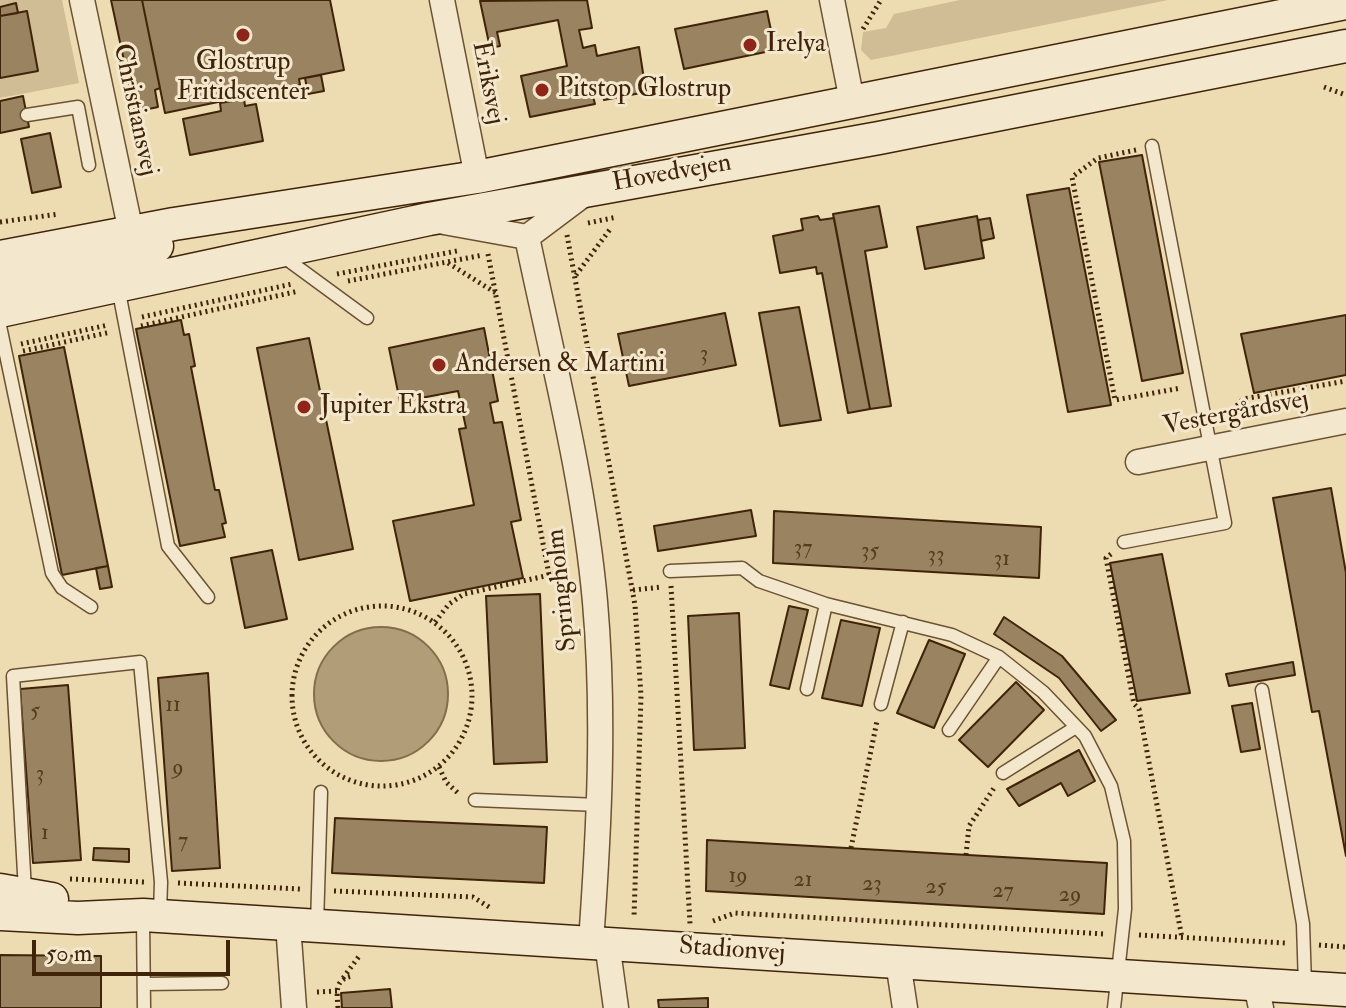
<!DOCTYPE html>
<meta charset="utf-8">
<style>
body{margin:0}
#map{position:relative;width:1346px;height:1008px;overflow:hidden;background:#eddbb2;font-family:"IM FELL Double Pica",serif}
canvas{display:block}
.scale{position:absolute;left:32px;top:940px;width:198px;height:36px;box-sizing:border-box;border:4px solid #402409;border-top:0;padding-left:10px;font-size:24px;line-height:28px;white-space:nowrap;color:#402409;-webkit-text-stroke:6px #f3e8cd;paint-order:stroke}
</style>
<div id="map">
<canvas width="1346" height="1008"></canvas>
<div class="scale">50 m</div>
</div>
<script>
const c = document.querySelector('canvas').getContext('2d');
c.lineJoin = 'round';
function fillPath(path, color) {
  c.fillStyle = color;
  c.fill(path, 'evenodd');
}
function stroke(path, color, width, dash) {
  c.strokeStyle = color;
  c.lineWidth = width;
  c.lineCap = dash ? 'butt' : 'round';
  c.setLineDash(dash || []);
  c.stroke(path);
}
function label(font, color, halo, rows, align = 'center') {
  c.font = font + ' "IM FELL Double Pica",serif';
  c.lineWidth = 6;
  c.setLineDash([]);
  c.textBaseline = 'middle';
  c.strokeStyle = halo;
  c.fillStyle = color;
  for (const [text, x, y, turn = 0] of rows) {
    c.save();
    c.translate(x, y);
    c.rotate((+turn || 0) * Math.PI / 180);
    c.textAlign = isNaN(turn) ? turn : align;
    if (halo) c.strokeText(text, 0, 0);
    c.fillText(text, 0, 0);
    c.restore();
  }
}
const green = new Path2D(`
 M0,0h62l17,83 -79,15z
 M960,0h208l-297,60 -10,-10 2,-18 23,-4 8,-14z`);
const water = new Path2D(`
 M314 694a67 67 0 1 1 134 0a67 67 0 1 1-134 0Z`);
const building = new Path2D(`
 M111,0h31l18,88 -5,2 3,17 -23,5z
 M142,0h188l14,70 -45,9 1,6 -135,28z
 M587,0l5,28 -13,2 4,18 12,-3 2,11 42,-9 7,45 -42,8 -2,-9 -10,2 3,11 -65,13 -9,-41 46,-10 -9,-46 -61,12 3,14 -10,2 -10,-47z
 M16,3l2,10 -18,3v-9z
 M27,11l11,60 -38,7v-62z
 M767,11l8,39 -91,19 -9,-40z
 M321,75l3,16 -16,3 -3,-16z
 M23,96l6,31 -29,6v-32z
 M244,99l1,7 11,-2 7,37 -73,14 -7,-36 38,-8 -1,-8z
 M50,133l11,54 -29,6 -11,-54z
 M1142,155l41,218 -41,8 -43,-219z
 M1069,188l42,217 -43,7 -41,-217z
 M879,206l8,41 -22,4 26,155 -21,3 -37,-195z
 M818,216l2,4 14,-2 36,191 -22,4 -26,-140 -5,1 -1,-7 -36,6 -7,-37 30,-6 -2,-11z
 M977,216l7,42 -59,11 -8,-42z
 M990,218l4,20 -13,3 -3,-21z
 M799,307l22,113 -41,6 -21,-113z
 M725,313l11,52 -107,21 -11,-52z
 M1346,315v60l-92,18 -13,-59z
 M181,320l3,15 5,-1 6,32 -4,1 24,123h4l7,33 -4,1 3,13 -45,9 -44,-217z
 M484,328l14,73 -8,2 4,20 8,-1 19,98 -10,2 12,56 -113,23 -17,-80 81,-16 -15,-76 7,-1 -8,-37 -58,11 -11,-54z
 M309,338l44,211 -54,11 -42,-212z
 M64,347l44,219 -46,9 -43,-219z
 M1331,488l15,85v283l-27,-145 -7,1 -39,-214z
 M751,510l5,26 -98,15 -4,-25z
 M774,511l267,16 -2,51 -266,-15z
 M272,550l15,69 -42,9 -14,-70z
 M1162,554l28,139 -53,8 -27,-138z
 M108,566l4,21 -12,2 -4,-21z
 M540,594l7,168 -53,2 -8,-168z
 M789,606l19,4 -19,79 -19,-4z
 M739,613l6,135 -51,2 -6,-134z
 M1004,617l58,39 54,64 -15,11 -42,-53 -65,-44z
 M841,620l39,8 -18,78 -40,-8z
 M929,640l36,14 -31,74 -37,-15z
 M1293,662l2,13 -66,11 -3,-12z
 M208,673l12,195 -48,3 -14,-193z
 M1016,682l28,28 -56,57 -29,-27z
 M68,685l13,175 -48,3 -13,-174z
 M1252,703l8,46 -19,3 -9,-46z
 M1079,750l16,31 -27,15 -7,-13 -42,23 -12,-17z
 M335,818l212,9 -3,56 -212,-10z
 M707,840l400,23 -3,51 -398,-23z
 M94,848l35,1v13l-36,-2z
 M0,955l101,1v52h-101z
 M390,989l2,19h-50l-1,-15z
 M708,998v10h-49l-1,-8z`);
const path = new Path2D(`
 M863,29l18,-29
 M1324,87l22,8
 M1136,150l-38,8 -26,19 43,223 66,-12
 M0,222l59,-8
 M588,223l29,-6
 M567,235l68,370 6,91 -7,222
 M488,254l61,321
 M448,263l48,30
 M337,274l120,-23
 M576,275l35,-47
 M348,281l135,-26
 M142,317l150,-33
 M141,326l158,-35
 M21,344l87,-19
 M23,351l88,-19
 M1222,414l8,-1 13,-14 103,-18
 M1111,554l-5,4 28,146 5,5 43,229
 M671,586l19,338
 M633,590l29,-3
 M292 696a90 90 0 1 1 180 0a90 90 0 1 1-180 0Z
 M435,622l14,-18 15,-10 104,-23
 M439,767l7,15 13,12
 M851,848l26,-127
 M966,855l3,-29 25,-38
 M70,879l74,3
 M178,883l122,6
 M334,891l139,6 16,10
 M713,921l22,-8 370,21
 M1139,935l146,8
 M1319,945l27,2
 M343,978l17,-23
 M317,992l20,-1
 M338,1008c-1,-16 -4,-29 15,-32`);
const lane = new Path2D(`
 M27,115l51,-8 11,58
 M281,255l86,63
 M118,287l50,259 40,51
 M0,326l52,247 10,15 29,19
 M1124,542l101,-19 -73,-377
 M670,571l72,-3 17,13 67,23 126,31 47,22 44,35 42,44 26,50 13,55 1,68 -11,99
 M807,689l19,-85
 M1262,690l41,234 2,61
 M881,704l22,-82
 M949,730l50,-73
 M1003,773l73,-46
 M475,800l124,5
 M25,891l-12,-215 127,-14 21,220 -1,32
 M143,918l1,90
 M317,925l4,-133
 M144,984l78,-1`);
const street = new Path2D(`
 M82,0l49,232
 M442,0l35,177
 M832,0l20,101
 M444,222l83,15 60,-45
 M527,237c25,120 57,242 68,365 10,113 4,227 -4,340
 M1138,462l208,-41
 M288,924l6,84
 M607,943l9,65
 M898,962l7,46
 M1256,985l5,23`);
const secondary = new Path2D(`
 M0,257l174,-33 303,-47 869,-174
 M0,284l157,-38
 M0,311l429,-92 450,-81 467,-92
 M0,890l52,9
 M0,914l78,4 65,-3 1203,75`);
const markers = [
 [243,35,8,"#8f2418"],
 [750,45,8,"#8f2418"],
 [542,90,8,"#8f2418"],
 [439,365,8,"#8f2418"],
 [304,407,8,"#8f2418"]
];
const numberNames = [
 ["3",704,355],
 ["37",803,549],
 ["35",870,552],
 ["33",936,556],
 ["31",1002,560],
 ["11",173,706],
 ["5",35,712],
 ["9",178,769],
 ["3",40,775],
 ["1",45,834],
 ["7",183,842],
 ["19",738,877],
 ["21",803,881],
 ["23",872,885],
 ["25",936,888],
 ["27",1003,892],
 ["29",1070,896]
];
const poiNames = [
 ["Irelya",766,45],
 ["Glostrup",243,63,"center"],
 ["Fritidscenter",243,93,"center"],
 ["Pitstop Glostrup",558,90],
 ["Andersen & Martini",455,365],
 ["Jupiter Ekstra",320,407]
];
const streetNames = [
 ["Eriksvej",487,83,79],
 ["Christiansvej",134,110,78],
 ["Hovedvejen",672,174,-10],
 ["Vestergårdsvej",1236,414,-11],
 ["Springholm",563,590,-96],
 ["Stadionvej",732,951,4]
];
fillPath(green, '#d0bc95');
fillPath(water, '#b29d79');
stroke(water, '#846d4c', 2);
fillPath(building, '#9a8361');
stroke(building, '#402409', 2);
stroke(lane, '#6b5233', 15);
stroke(street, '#6b5233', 27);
stroke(secondary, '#402409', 35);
stroke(path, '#402409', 5, [2, 4]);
stroke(lane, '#f3e8cd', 12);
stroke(street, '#f3e8cd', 24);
stroke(secondary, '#f3e8cd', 32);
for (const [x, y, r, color] of markers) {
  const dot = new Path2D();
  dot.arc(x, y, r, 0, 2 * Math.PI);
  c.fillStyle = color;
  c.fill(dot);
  stroke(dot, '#f3e8cd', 3);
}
label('22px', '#563c1f', null, numberNames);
label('26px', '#402409', '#f3e8cd', poiNames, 'left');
label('26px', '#402409', '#f3e8cd', streetNames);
</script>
